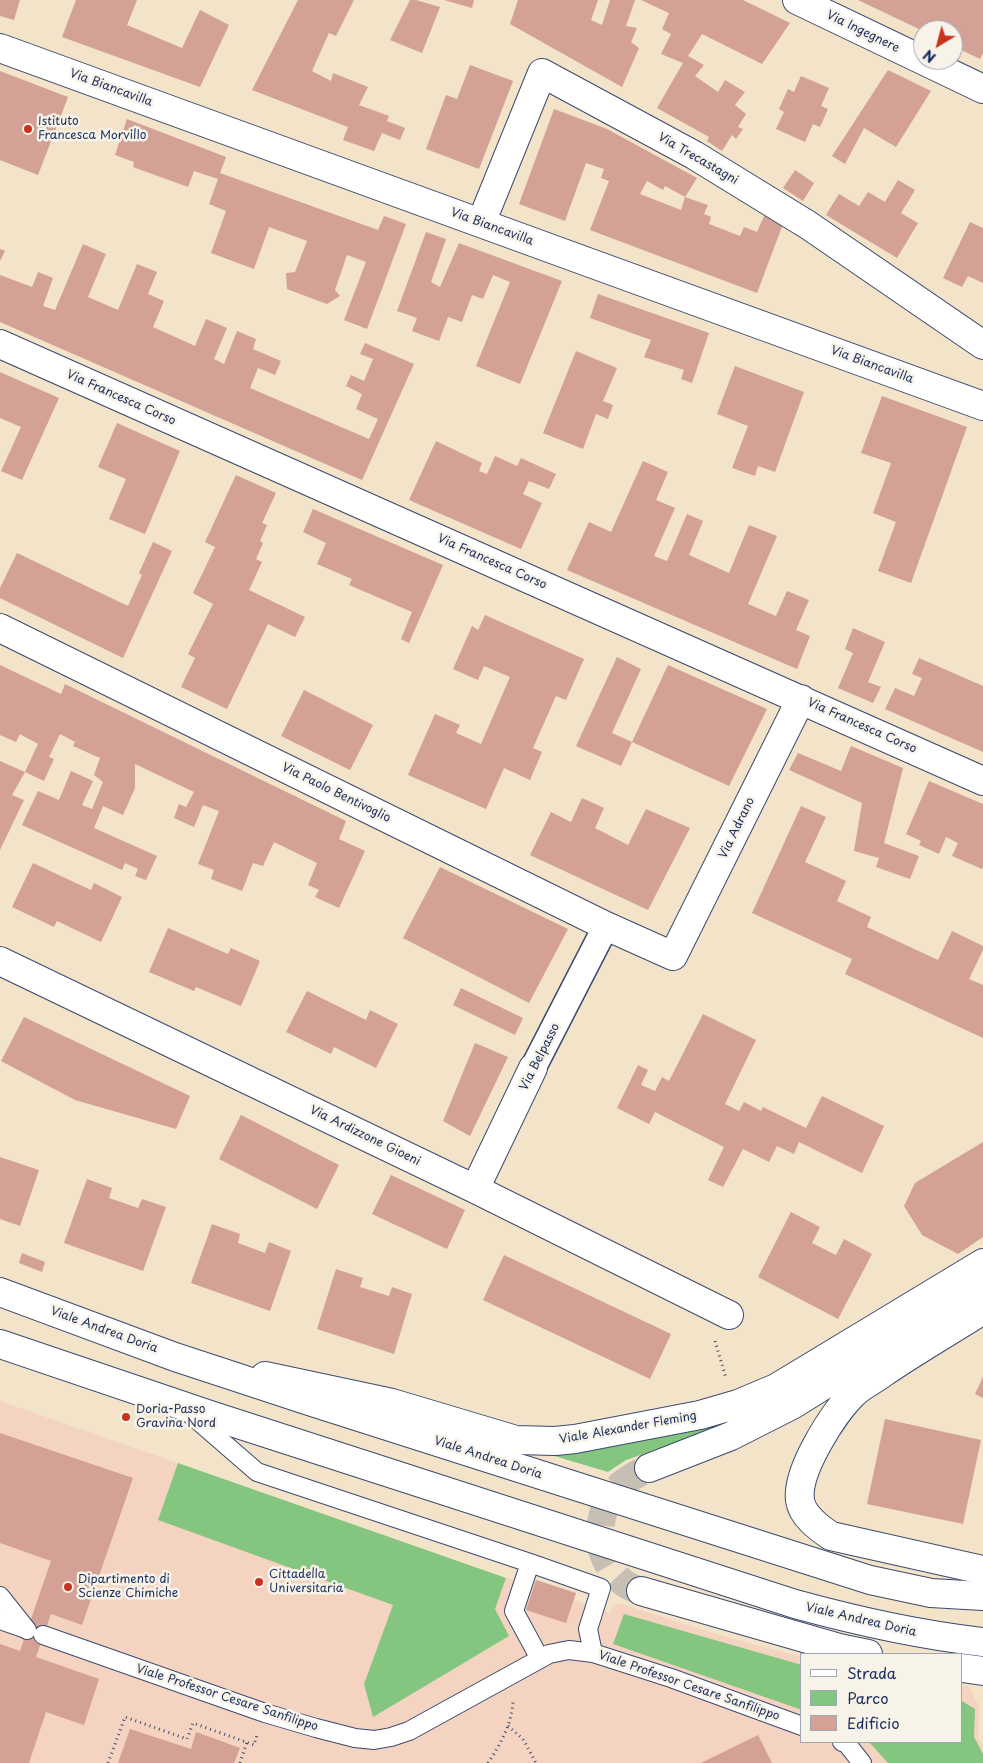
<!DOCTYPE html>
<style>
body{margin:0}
#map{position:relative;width:983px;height:1763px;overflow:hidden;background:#f2e3c9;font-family:"Playpen Sans",sans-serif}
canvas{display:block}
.legend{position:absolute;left:800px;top:1653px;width:162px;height:90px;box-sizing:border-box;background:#f7f3e8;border:1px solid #9fa5b1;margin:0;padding:6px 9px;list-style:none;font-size:15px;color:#1b2f5e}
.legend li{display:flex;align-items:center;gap:10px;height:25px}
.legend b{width:25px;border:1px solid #9fa5b1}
.north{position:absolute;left:913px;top:20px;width:50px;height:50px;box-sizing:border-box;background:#f7f3e8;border:1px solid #9fa5b1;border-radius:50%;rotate:217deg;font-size:14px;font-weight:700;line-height:20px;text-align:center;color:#1b2f5e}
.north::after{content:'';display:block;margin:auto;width:18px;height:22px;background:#c8321e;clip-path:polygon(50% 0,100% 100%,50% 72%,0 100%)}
</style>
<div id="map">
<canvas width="983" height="1763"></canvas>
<ul class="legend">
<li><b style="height:6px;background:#fff"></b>Strada</li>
<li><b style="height:14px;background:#84c67f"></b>Parco</li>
<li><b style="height:14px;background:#d3a195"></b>Edificio</li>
</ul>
<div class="north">N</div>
</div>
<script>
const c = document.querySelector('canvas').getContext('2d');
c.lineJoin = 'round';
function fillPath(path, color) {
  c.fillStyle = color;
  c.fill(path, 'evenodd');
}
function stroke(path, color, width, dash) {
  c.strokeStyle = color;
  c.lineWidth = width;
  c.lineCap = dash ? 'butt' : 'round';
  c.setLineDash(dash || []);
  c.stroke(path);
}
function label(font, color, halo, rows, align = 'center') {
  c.font = font + ' "Playpen Sans",sans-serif';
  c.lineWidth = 5;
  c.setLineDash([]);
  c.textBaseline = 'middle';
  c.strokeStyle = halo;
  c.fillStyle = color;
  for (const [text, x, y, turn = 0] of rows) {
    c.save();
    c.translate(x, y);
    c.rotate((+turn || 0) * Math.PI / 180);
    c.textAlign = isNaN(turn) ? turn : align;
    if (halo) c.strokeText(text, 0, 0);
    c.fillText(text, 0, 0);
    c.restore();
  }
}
const built = new Path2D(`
 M0,1401l506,177 27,9 3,-7 40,13 -3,7 37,13 2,-6 4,-3h5l105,33 76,20v85h160v-56h6l11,20 -1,32 5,9v16h-983z`);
const green = new Path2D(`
 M754,1411l-25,13 -103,36 -18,12 -57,-17 24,-3z
 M178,1463l328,115 -11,31 14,27 -136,81 -9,-33 29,-79 -235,-85z
 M624,1614l178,51v45l-189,-66z
 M962,1701l13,8 -1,28 9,17v9h-95l-19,-21h93z`);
const building = new Path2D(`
 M0,0h20l-6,20 -14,-4z
 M76,0h61l-10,25 55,23 18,-38 29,15 -29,62 -138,-50z
 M298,0h56l-18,36 -7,-3 -17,38 19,10 2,-8 35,14 -9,18 30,11 -2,5 18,7 -5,12 -18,-7 -8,18 -31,-11 5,-13 -96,-37z
 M410,0h6l24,7 -18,46 -32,-13z
 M444,0h30l-2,8z
 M518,0h80l-7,20 11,5 8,-25h25l-9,26 11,2 -6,14 8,6 -17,39 -112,-63z
 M641,0h102l47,23 -28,41 -60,-30 -14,22 16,9 -9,11 23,16 7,-12 20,12 -10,13 11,9 -8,13 5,2 -7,10 -4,-4 -10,16 -15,-10 2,-4 -52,-29 26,-45 -22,-9 10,-20 -9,-5 7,-16z
 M858,0h125v53l-3,6 -27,-13v-16h-30v1z
 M470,65l43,16 -34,88 -53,-20 20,-54 11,4z
 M888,70l43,21 -35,56 -32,-19 -19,36 -13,-8z
 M0,71l68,26 -30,78 -38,-15z
 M801,76l28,12 -8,18 7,3 -8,18 -7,-3 -8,18 -29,-13 8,-17 -5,-3 9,-20 6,3z
 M554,109l53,20 90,49 -12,19 -20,-11 -2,4 -16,-9 -7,13 41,16 4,-13 23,8 -4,9 7,3 -2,7 31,12 4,-9 13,5 8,-18 18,10 -26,69 -167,-63 19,-49 -8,-3 3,-9 -18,-6 -21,58 -46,-17z
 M127,119l99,38 -6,16 158,57 6,-14 22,8 -39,105 -23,-9 22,-58 -19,-7 -12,35 5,6 -13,8 -40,-15 -1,-16 9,-1 12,-31 -38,-14 -15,42 -43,-16 15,-42 -17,-7 9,-25 -24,-8 -6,16 -55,-20 1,-5 -19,-7z
 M795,170l19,13 -11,18 -20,-13z
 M898,180l17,10 -14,23 17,10 -21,35 -71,-43 13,-21 20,12 9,-14 17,10z
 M970,222l13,6v55l-15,-7 -6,11 -19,-9z
 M426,232l20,7 -15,43 9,5 19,-44 103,38 -42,103 -44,-18 34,-84 -17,-7 -10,24 -11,-4 -10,27 -14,-5 -9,24 -27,-10 5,-13 -20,-7z
 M83,244l23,10 -18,43 30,13 19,-46 20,8 -9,22 16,7 -11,26 42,19 11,-27 21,9 -13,31 10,5 13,-33 19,8 -3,10 28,12 -6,14 -17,-7 -8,20 119,51 9,-20 -22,-10 6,-15 -16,-8 5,-11 13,6 9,-22 -13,-5 5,-11 49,21 -52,116 -362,-158v-47l32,12 6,-15 15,6 -10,28 12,4z
 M0,249l5,2 -5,10z
 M598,294l111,39 -17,50 -11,-4 3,-9 -40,-13 7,-17 -61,-22z
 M576,351l41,17 -14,33 10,4 -5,14 -12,-5 -13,35 -40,-16z
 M735,366l69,26 -29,80 -17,-6 -3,10 -23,-8 16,-42 -31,-12z
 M0,372l59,26 -37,82 -21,-9 20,-44 -21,-9z
 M882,396l85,31 -56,156 -33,-12 18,-49 -23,-9 18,-50 -30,-10z
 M117,423l63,28 -35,83 -36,-15 17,-40 -28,-12z
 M436,441l46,22 -3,8 8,3 8,-18 22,10 4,-8 35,16 -7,15 -20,-8 -6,13 19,9 -21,46 -112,-49z
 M643,461l25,11 -12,28 19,8 -21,48 13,5 20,-47 16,7 -14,34 40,18 20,-48 28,11 -29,68 28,12 11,-25 22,9 -13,30 14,6 -13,33 -230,-99 22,-48 22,10z
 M236,475l40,18 -14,30 5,2 -7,16 3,2 -7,16 6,3 -13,28 56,27 -10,20 -27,-13 -41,85 -46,-22 14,-29 -7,-4 25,-50 -20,-11 22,-46 -10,-5z
 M313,509l130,56 -34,78 -8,-4 11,-27 -63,-27 3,-6 -35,-15 9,-21 -23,-11z
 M153,542l19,9 -49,107 -123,-60v-10l17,-35 111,53 14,-31 -3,-2z
 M485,615l99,44 -18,41 -10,-4 -23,52 9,4 -12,28 -26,-12 -18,41 -78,-34 27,-61 25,11 -4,8 25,11 29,-67 -26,-11 -6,14 -25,-11 19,-43 6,4z
 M853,628l32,14 -17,40 13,5 -8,16 -35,-15 15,-35 -8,-4z
 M617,657l24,12 -29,64 20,9 -11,24 -45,-20z
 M919,658l64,28v66l-98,-43 10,-21 19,8 8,-18 -10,-4z
 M0,665l61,29 4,-10 281,137 -7,18 26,12 -26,57 -24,-11 4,-7 -11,-5 9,-22 -43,-21 -11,24 -10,-3 -11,28 -31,-12 3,-9 -16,-6 21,-53 -16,-6 -9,22 -20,-9 5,-14 7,3 8,-15 -59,-28v24l-12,27 -20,-9 -9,22 63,28 -11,24 -11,-4 3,-7 -13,-6 -3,7 -100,-45 16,-34 21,9 12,-29 22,10 -11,24 10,4 11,-27 -9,-7 6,-17 -27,-12 2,-4 -15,-8 -11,23 5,2 -10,22 -19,-9 13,-28 -18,-10 -4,8 -16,-7z
 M668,665l99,44 -38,77 -97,-44z
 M304,690l69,35 -23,45 -69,-34z
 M851,746l52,22 -19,75 35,13 -9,23 -34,-12 3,-9 -25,-7 8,-48 -73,-33 9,-17 43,18z
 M0,761l25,11 -13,23 12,5 -24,50z
 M929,781l54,23v62l-1,3 -30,-13 6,-13 -12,-6 -7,17 -20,-9 2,-4 -15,-7z
 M582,798l22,10 -9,20 33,17 18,-36 44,19 -42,82 -118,-55 21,-43 20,10z
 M801,806l25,11 -21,45 41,19 -9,20 34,16 -4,10 71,33 14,-29 31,15v4l-14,29 14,6v53l-138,-64 7,-15 -100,-46z
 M33,863l58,27 3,-7 28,14 -21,45 -44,-21 -3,6 -42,-20z
 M440,867l128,62 -39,74 -126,-65z
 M168,928l60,26 3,-6 29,13 -19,45 -45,-19 -2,4 -45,-19z
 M461,988l62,30 -8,17 -62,-30z
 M307,991l59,29 4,-10 28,14 -22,44 -42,-21 -3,7 -45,-22z
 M703,1014l53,26 -31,64 14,7 5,-9 17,9 2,-4 43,21 16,-32 62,30 -22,47 -63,-31 -5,12 -17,-8 -8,16 -26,-13 -20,38 -15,-7 16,-33 -69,-35 -6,12 -32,-16 21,-43 10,5 -7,15 14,6 7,-14 7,4z
 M24,1017l166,79 -14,33 -101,-29 -74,-39z
 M475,1043l33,14 -38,79 -27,-15z
 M241,1115l98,50 -22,44 -98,-50z
 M983,1142v95l-25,17 -36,-19 -18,-29 11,-23z
 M0,1157l39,13 -19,56 -20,-7z
 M391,1175l74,35 -18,39 -75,-35z
 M87,1179l25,9 -3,10 29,10 4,-9 24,8 -23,64 -79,-28z
 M791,1212l29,15 -8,16 24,12 8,-16 28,15 -34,65 -80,-42z
 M212,1224l28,10 -2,9 27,10 4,-11 22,9 -21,60 -79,-28z
 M22,1253l23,9 -3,10 -23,-9z
 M504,1255l167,79 -21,45 -167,-79z
 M336,1269l27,9 -3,9 29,9 3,-9 20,7 -18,60 -77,-25z
 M983,1377v21l-8,-4z
 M885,1419l96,21 -18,84 -96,-20z
 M0,1433l133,45 -51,147 -31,-11 -15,43 63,22 -15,46 -38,-13 -17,51h-29v-119l20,7 31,-90 -51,-18z
 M536,1580l40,13 -10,30 -40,-13z
 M130,1729l61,20 5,-17 44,16 -6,15h-116z
 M758,1735l14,28h-71z`);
const secondaryTunnel = new Path2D(`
 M641,1591c-5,-2 -12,-4 -17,-8 -32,-25 -31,-73 -2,-99 8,-7 17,-11 27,-16`);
const path = new Path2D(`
 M715,1341l11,37
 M508,1726l15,13 13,24
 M108,1763l17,-46 62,22 6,-16 61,22 3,-10
 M240,1763l7,-21
 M488,1763c12,-18 24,-39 25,-62`);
const service = new Path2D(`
 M189,1413l68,59 273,91 -16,48 26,48
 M530,1563l71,25 -13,41 5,24
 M0,1596l27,34
 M0,1620l26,9
 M43,1635l222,78 51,15 39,10 19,2 17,-3 18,-6 140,-77 20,-4 24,3 78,25 131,48
 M842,1742l5,2 15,19`);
const pedestrian = new Path2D(`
 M533,1068l73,-142`);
const minor = new Path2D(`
 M0,48l983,358
 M481,223l61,-150 152,82 114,70 175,120
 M0,344l983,437
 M0,628l606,298 67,30 128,-257
 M0,961l475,228 254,126
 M475,1189l58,-121`);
const tertiary = new Path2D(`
 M797,0l186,89`);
const secondary = new Path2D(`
 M983,1310c-33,21 -68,41 -100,63 -9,7 -20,12 -29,20 -20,19 -58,78 -54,107 2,16 19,28 31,36l152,34
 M265,1376l127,27 124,37 39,1 20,-2 125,-24 38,-11 38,-16 207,-125
 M649,1468l82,-32 61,-31 191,-119
 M641,1591l198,57 29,6
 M962,1668l21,3`);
const primary = new Path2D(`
 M0,1292l175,65 137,45 558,178 61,13 52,3
 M0,1344l210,71 585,189c62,17 124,31 188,38`);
const markers = [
 [28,129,5,"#c8321e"],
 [126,1417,5,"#c8321e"],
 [259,1582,5,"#c8321e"],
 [68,1587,5,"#c8321e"]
];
const streetNames = [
 ["Via Ingegnere",863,32,26],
 ["Via Biancavilla",111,88,20],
 ["Via Trecastagni",698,159,30],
 ["Via Biancavilla",492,227,20],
 ["Via Biancavilla",872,365,20],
 ["Via Francesca Corso",121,398,24],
 ["Via Francesca Corso",492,562,24],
 ["Via Francesca Corso",862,726,24],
 ["Via Paolo Bentivoglio",336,793,26],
 ["Via Adrano",737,828,-64],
 ["Via Belpasso",540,1057,-63],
 ["Via Ardizzone Gioeni",365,1136,26],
 ["Viale Andrea Doria",104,1330,20],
 ["Viale Alexander Fleming",628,1428,-10],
 ["Viale Andrea Doria",488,1458,18],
 ["Viale Andrea Doria",861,1620,13],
 ["Viale Professor Cesare Sanfilippo",689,1686,19],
 ["Viale Professor Cesare Sanfilippo",227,1698,18]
];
const poiNames = [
 ["Istituto",38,122],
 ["Francesca Morvillo",38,136],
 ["Doria-Passo",136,1410],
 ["Gravina Nord",136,1424],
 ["Cittadella",269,1575],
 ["Universitaria",269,1589],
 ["Dipartimento di",78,1580],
 ["Scienze Chimiche",78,1594]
];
fillPath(built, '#f4d3c0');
fillPath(green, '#84c67f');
fillPath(building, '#d3a195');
stroke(secondaryTunnel, '#c7bfb4', 28, [28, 14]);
stroke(service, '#3b4a6e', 20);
stroke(pedestrian, '#3b4a6e', 28);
stroke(minor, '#3b4a6e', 30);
stroke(tertiary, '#3b4a6e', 30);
stroke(secondary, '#3b4a6e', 30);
stroke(primary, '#3b4a6e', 30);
stroke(path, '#3b4a6e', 3, [1, 4]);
stroke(service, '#fff', 18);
stroke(pedestrian, '#fff', 25);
stroke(minor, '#fff', 28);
stroke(tertiary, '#fff', 28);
stroke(secondary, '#fff', 28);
stroke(primary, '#fff', 28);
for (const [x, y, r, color] of markers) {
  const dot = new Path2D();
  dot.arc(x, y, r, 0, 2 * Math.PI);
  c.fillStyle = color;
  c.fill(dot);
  stroke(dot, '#f7f3e8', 2);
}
label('12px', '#1b2f5e', '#f7f3e8', streetNames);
label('12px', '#1b2f5e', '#f7f3e8', poiNames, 'left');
</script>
